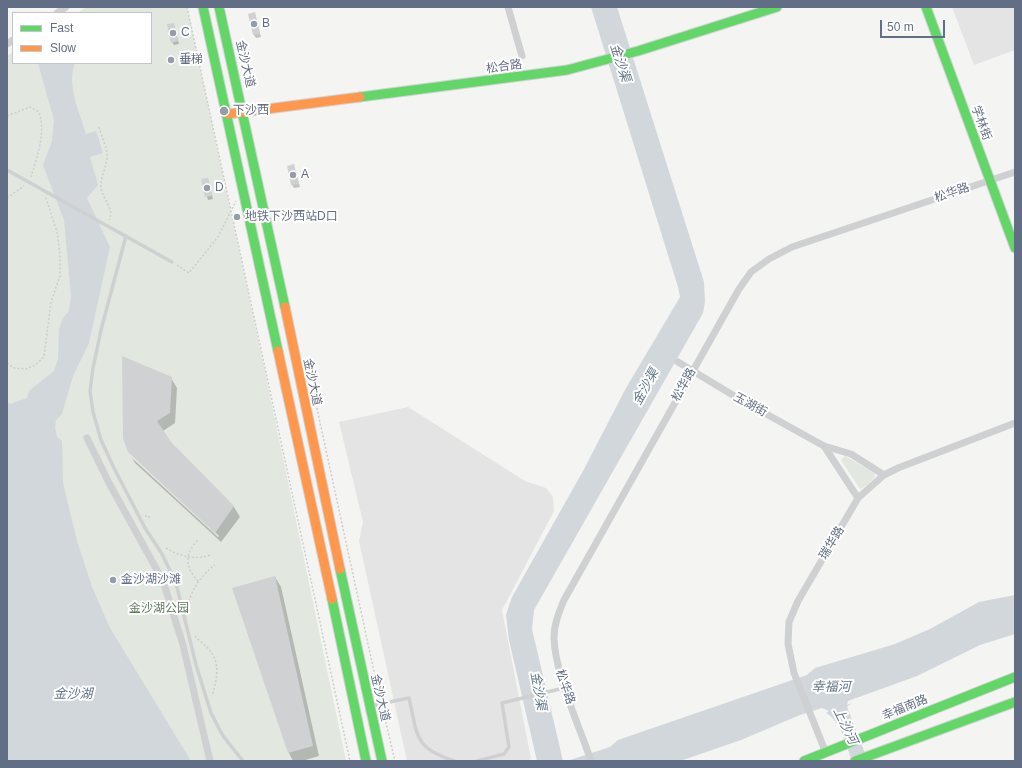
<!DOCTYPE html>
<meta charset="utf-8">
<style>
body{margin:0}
#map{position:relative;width:1022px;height:768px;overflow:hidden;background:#f4f4f2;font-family:Arial,sans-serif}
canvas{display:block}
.frame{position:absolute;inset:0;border:8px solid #626e85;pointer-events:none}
.legend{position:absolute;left:12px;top:12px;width:140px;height:52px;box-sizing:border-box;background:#fff;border:1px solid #c0c5ce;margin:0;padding:5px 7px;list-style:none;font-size:12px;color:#626e85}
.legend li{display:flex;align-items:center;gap:8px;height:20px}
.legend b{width:20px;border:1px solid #c0c5ce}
.scale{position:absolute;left:880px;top:20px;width:65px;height:18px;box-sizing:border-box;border:2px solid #626e85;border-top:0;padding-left:5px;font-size:12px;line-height:14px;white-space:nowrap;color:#626e85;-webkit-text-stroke:3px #fff;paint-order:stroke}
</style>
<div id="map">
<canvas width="1022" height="768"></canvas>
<div class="frame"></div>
<ul class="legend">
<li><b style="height:5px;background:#63d668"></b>Fast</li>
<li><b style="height:5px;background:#ff974d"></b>Slow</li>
</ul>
<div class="scale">50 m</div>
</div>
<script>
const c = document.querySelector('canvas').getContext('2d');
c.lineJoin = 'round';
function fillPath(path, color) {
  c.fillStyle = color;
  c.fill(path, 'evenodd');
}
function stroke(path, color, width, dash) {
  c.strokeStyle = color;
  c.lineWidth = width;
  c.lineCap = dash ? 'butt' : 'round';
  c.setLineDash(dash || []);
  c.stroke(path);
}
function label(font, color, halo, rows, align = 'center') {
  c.font = font + ' Arial,"Noto Sans SC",sans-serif';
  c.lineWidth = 4;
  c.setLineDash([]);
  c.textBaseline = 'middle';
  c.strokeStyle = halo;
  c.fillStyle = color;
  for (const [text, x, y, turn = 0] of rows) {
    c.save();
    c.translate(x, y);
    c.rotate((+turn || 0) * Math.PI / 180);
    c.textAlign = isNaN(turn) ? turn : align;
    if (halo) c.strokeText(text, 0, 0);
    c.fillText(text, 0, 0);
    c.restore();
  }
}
const built = new Path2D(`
 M952,7h63v43l-41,15z
 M408,407l117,74 21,7 7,9 1,14 -52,99 29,149 -5,2h-119l-48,-220 4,-19 -24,-100z`);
const green = new Path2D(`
 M87,7h100l76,355 83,399h-339v-705l6,-4v11h138v-50h-74z
 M845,456l29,17 1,4 -8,8 -7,4 -19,-29z`);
const water = new Path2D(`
 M591,7h26l87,275 1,20 -2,11 -169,297 -2,19 31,132h-26l-28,-121 -3,-25 6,-18 71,-126 43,-83 54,-91 -2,-10z
 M38,63h37c-9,23 5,49 11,71l10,-3 7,22 -13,4 8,28 -11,13 23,49 -21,96 -16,33 -11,38 -6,6 -1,8 2,9 5,4 1,42 14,58 15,46 18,41 81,133h-184v-359l3,2 17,-6 2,-7 25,-20 4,-12 1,-30 4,-11 6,-7 2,-16 -7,-75 -21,-55 9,-24 2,-21z
 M1015,595v39l-35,11 -63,31 -69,25 -1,4 5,-2 -5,4 21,54h-16c-6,-16 -10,-39 -26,-48l3,-2 -7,-3 -22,7 -59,25 -61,21h-113l43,-14 8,-7 189,-65 8,-7 80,-24 35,-15 49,-27z`);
const shadow = new Path2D(`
 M255,13l6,24 -5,1 -2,-3z
 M174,24l5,20 -5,1 -2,-3z
 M294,166l6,21 -6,1 -2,-3z
 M208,179l5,20 -5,1 -6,-20z
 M171,378l6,10 -2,35 -12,8 8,13 63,63 6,10 -19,25 -86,-79 -3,-5 86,79 1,-1 -90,-84z
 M275,577l6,10 38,169 -17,5h-9l-4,-8 -56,-164z`);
const building = new Path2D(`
 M255,12l5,22 -7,1 -5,-21z
 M174,23l4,18 -7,2 -4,-19z
 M294,164l5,20 -8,1 -4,-19z
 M208,178l4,18 -7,1 -4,-18z
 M122,356l50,21 -2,36 -13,8 15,22 62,63 -19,27 -87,-81 -5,-14z
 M275,576l38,170 -25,7 -56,-165z`);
const path = new Path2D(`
 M187,7l163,754
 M7,116l23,-9 9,5c7,22 -2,44 -8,65
 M99,127c2,9 9,21 8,31 -1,10 -7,20 -6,30 2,13 14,20 8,32
 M7,198l17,-12
 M177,265l12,8 29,-36 18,-36
 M7,363l7,5 12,1 9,-4 9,-8 7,-55 9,-26v-22l-3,-22 -11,-34
 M316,404l64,295
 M145,516h4v4
 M166,548c15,9 29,12 45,7
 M198,581c-13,-14 -14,-27 0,-41
 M188,605c3,-15 14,-31 27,-40
 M195,636c5,6 14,11 18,19 7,12 3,28 -1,41
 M383,710l12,51`);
const lane = new Path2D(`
 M7,170l165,92
 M126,236l-25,94 -8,38 -3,23 3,21 8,28 13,28 31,60 17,26 14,29 20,82 15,48 12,23 20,25
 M370,706l39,-8c9,38 4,49 45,63
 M477,761l27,-7 5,-7 -7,-44 62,-15`);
const street = new Path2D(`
 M508,7l14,49
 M57,13l9,-6
 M7,44l6,-4
 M678,362l63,38 83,46 27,8 33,21
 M87,438l22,45 54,98 20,64 27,116
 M824,446l34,52
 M826,753l-32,-80 -6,-29 1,-22 9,-21 60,-103 26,-23 14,-7 117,-45
 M591,761c-12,-36 -36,-87 -37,-123 0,-14 5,-26 10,-38l175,-311 12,-17 18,-13 23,-12 223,-75`);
const fast = new Path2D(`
 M203,7l75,344
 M219,7l66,300
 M926,7l89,241
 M360,97l207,-27 71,-19 139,-44
 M340,569l42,192
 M332,599l34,162
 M804,761l211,-84
 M855,761l160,-59`);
const slow = new Path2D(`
 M228,114l132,-17
 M285,307l55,262
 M278,351l54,248`);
const markers = [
 [254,24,4,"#959dab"],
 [173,33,4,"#959dab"],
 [171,60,4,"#959dab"],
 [224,111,5,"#959dab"],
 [293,175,4,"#959dab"],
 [207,188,4,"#959dab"],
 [237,217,4,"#959dab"],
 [113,580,4,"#959dab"]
];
const poiNames = [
 ["B",262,24],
 ["C",181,33],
 ["垂梯",179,60],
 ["下沙西",233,111],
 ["A",301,175],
 ["D",215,188],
 ["地铁下沙西站D口",245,217],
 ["金沙湖沙滩",121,580]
];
const streetNames = [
 ["金沙大道",245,64,77],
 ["松合路",504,67,-8],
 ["学林街",981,123,70],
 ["松华路",952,193,-19],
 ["金沙大道",312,382,78],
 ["松华路",684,385,-61],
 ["玉湖街",750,405,29],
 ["瑞华路",832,543,-59],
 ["松华路",565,687,71],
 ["金沙大道",380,698,77],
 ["幸福南路",905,708,-22]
];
const parkNames = [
 ["金沙湖公园",159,609]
];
const waterNames = [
 ["金沙渠",620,63,72],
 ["金沙渠",646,387,-61],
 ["幸福河",831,687],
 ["金沙渠",538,691,80],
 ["金沙湖",73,694],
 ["上沙河",845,726,64]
];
fillPath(built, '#e4e4e5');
fillPath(green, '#e2e7e0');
fillPath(water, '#d1d7db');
fillPath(shadow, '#0003');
fillPath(building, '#d0d1d2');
stroke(fast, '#d0d2d3', 11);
stroke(slow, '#d0d2d3', 11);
stroke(path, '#cccdcd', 1.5, [2, 2]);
stroke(lane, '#cfd0d1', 3.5);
stroke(street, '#cfd0d1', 7);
stroke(fast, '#63d668', 9);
stroke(slow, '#ff974d', 9);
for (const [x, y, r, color] of markers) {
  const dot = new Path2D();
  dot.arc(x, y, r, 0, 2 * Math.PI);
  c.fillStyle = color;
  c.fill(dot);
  stroke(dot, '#fff', 1.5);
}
label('12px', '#626e85', '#fff', poiNames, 'left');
label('12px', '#626e85', '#fff', streetNames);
label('12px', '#617b61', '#fff', parkNames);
label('italic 13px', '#627789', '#fff', waterNames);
</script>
